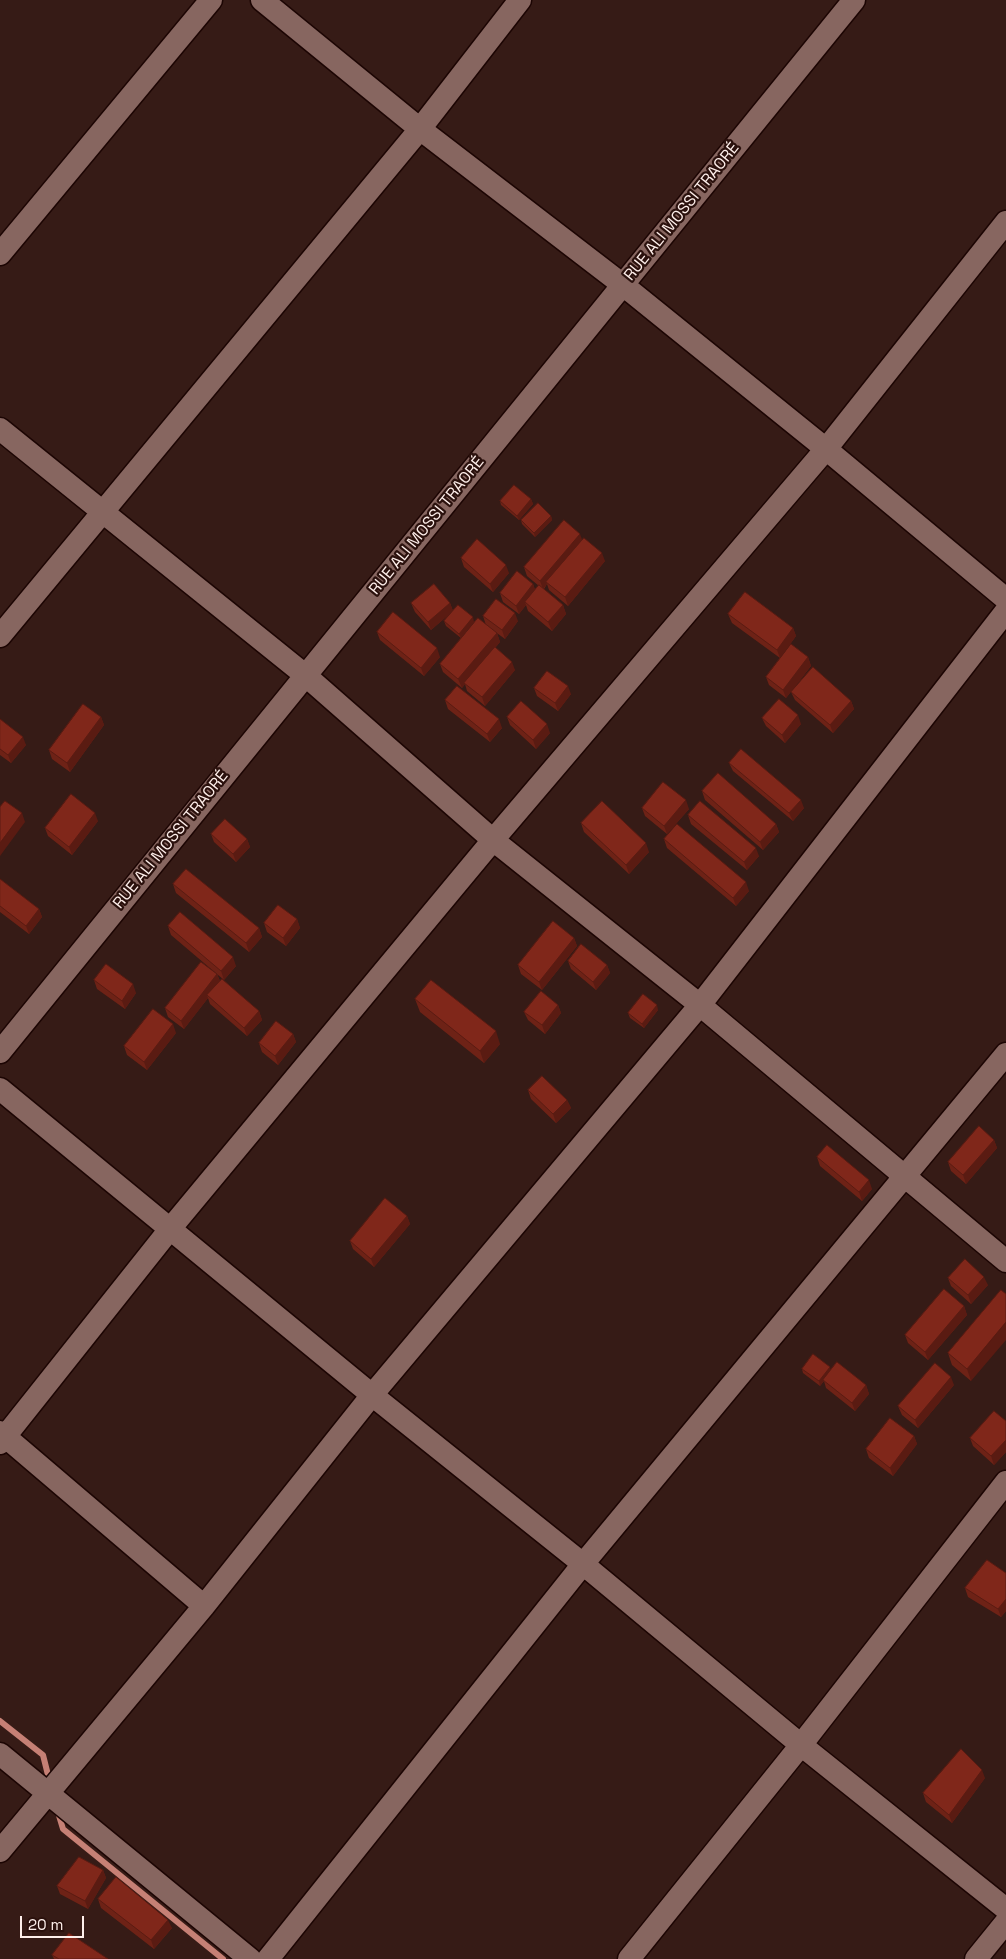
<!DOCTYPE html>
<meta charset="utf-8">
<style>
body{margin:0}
#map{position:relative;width:1006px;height:1959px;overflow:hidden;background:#361b16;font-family:"Space Grotesk",sans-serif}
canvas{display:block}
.scale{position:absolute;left:20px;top:1916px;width:64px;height:22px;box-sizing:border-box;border:2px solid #feefeb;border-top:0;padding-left:6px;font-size:15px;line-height:18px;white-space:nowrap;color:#feefeb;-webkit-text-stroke:4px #2b110d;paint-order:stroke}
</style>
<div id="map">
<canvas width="1006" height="1959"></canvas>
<div class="scale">20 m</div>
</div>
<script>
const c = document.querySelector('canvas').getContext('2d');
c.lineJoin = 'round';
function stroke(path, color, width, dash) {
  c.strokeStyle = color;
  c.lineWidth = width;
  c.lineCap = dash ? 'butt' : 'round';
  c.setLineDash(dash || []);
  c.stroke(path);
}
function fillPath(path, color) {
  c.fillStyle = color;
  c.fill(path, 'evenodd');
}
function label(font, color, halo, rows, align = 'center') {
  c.font = font + ' "Space Grotesk",sans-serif';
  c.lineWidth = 4.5;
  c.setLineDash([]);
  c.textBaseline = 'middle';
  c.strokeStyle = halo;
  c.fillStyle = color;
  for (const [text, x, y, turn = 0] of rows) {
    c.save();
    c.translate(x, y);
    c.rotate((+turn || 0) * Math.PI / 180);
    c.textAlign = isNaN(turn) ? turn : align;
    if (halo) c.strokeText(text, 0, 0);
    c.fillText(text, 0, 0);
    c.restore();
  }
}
const stream = new Path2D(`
 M0,1721l43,34 7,28
 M57,1809l6,20 160,130`);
const minor = new Path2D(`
 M262,0l158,129 203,156 203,164 180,150
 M0,254l211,-254
 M0,429l305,246 188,165 207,165 306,256
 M0,636l420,-507 100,-129
 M0,1052l854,-1052
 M0,1089l372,306 211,169 218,181 205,164
 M0,1432l204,174
 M0,1443l170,-214 323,-389 333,-391 180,-227
 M0,1754l250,205
 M0,1851l204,-245 168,-211 328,-390 306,-394
 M268,1959l315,-395 423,-510
 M629,1959l172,-214 205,-263
 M976,1959l30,-37`);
const wall = new Path2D(`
 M531,499l2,5 -14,16 -18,-15 -1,-4z
 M551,516l1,4 -17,17 -13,-13 -1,-4z
 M582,540l23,21 -37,45 -19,-16 -2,-6 -3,5 19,16 3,9 -14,17 -24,-20 -2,-6 -7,9 -16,-12 -3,-9 33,-9 2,6 4,-4 -12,-10 -3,-9z
 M461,558l48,15 -16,19 -29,-25z
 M411,603h39l3,8 -22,19 -16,-18z
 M728,614l65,14 3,8 -16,22 -48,-35z
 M483,616l35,5 -13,18 -19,-14 11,8 3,9 -5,6 20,22 -30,36 -18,-15 -2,-7 -3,4 -19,-16 -3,-8 46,-39z
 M444,621l30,1 -13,16 -15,-12z
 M377,632l63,25 -16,19 -44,-36z
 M808,657l3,9 -25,32 -17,-13 -3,-8z
 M534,688l37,6 -13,17 -21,-15z
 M791,692l60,9 3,8 -21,24 -38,-33z
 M445,700l57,28 -12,14 -42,-33z
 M101,717l3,8 -34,47 -18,-13 -3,-9z
 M507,717l43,16 -14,16 -26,-24z
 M762,718l39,6 -16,19 -19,-17z
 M0,719l26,26 -15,18 -11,-8z
 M729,763l75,45 -11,13 -60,-50z
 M702,791l74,33 3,8 -16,18 -58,-50z
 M642,808l47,1 -22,25 -22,-18z
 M688,815l71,41 -12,14 -56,-46z
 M98,821l-26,34 -24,-19 -3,-8z
 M581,823l68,29 -20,22 -45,-42z
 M211,834l36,5 3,8 -14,15 -22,-20z
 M664,839l85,52 -13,15 -69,-58z
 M0,879l39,30 3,8 -13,17 -29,-22z
 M173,884l86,44 3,9 -13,15 -73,-59z
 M297,919l3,9 -14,18 -19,-14 -3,-9z
 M168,926l68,40 -12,14 -53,-45z
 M574,938l3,8 -35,44 -21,-16 -3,-9z
 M568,961l39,4 3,8 -14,17 -25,-21z
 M217,974l3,7 39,30 3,9 -15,16 -37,-32 -2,-6 -24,31 -16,-12 -3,-9z
 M94,980l42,13 -11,16 -28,-20z
 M415,999l85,45 -16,19 -64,-51z
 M558,1005l3,8 -16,21 -17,-14 -4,-8z
 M658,1010l-14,18 -14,-10 -2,-5z
 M176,1033l-29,37 -20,-15 -3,-9z
 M293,1034l3,8 -18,23 -16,-13 -3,-9z
 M528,1090l39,10 4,8 -15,15 -25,-24z
 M994,1140l3,8 -31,36 -15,-13 -3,-9z
 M817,1157l55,32 -10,12 -42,-35z
 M407,1216l3,8 -36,43 -21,-18 -3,-8z
 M948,1278l40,7 -17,19 -20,-18z
 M1001,1290l-30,91 -19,-16 -4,-12z
 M964,1306l3,9 -39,45 -20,-17 -3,-8z
 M802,1369l29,1 35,15 3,9 -14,17 -29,-23 -2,-7 -4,5 -17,-13z
 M954,1385l-36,43 -16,-13 -4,-9z
 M1006,1421v31l-12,13 -21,-19 -3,-8z
 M914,1436l3,8 -24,32 -24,-18 -3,-9z
 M1006,1573v38l-5,6 -33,-20 -3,-9z
 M985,1778l-33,45 -26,-21 -3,-9z
 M103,1870l3,8 -18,31 -28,-15 -3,-8z
 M98,1899l74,29 -18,21 -53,-41z
 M52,1955l56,4h-54z`);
const shadedWall = new Path2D(`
 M531,499l2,5 -14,16 -2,-4z
 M551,516l1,4 -17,17 -1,-4z
 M580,534l3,8 -37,40 1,2 -4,5 -3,-8z
 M602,553l3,8 -37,45 -3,-9z
 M506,565l3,8 -16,19 -3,-8z
 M533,584l3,8 -11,10 1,3 -7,9 -3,-8z
 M450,603l3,8 -22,19 -3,-8z
 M563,605l3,9 -14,17 -4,-9z
 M515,613l3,8 -13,18 -3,-9z
 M473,617l1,5 -13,16 -2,-4z
 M793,628l3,8 -16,22 -3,-8z
 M497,633l3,9 -38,46 -4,-9z
 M437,648l3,9 -16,19 -3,-8z
 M808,657l3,9 -25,32 -3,-8z
 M512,662l3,8 -30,36 -3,-9z
 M568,686l3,8 -13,17 -3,-8z
 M851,701l3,8 -21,24 -3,-8z
 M798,715l3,9 -16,19 -3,-8z
 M101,717l3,8 -34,47 -3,-9z
 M499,719l3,9 -12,14 -3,-8z
 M547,724l3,9 -14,16 -3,-9z
 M23,737l3,8 -15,18 -3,-8z
 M686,800l3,9 -22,25 -3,-8z
 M801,800l3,8 -11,13 -4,-8z
 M22,813l3,9 -25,34v-13z
 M95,813l3,8 -26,34 -3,-8z
 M776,824l3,8 -16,18 -3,-8z
 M247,839l3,8 -14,15 -3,-8z
 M646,843l3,9 -20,22 -3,-9z
 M756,848l3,8 -12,14 -3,-8z
 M746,882l3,9 -13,15 -3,-8z
 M39,909l3,8 -13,17 -3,-8z
 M297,919l3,9 -14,18 -3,-8z
 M259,928l3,9 -13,15 -3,-9z
 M574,938l3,8 -35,44 -3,-8z
 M233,957l3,9 -12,14 -3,-9z
 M607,965l3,8 -14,17 -3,-8z
 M217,974l3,8 -13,13 1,3 -24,31 -3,-8z
 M133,984l3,9 -11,16 -3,-8z
 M558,1005l3,8 -16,21 -3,-9z
 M657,1005l1,5 -14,18 -2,-4z
 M259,1011l3,9 -15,16 -3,-8z
 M173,1024l3,9 -29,37 -3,-8z
 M496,1031l4,13 -16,19 -4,-12z
 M293,1034l3,8 -18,23 -3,-9z
 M567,1100l4,8 -15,15 -3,-9z
 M994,1140l3,8 -31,36 -3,-9z
 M869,1180l3,9 -10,12 -3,-9z
 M407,1216l3,8 -36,43 -3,-8z
 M984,1277l4,8 -17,19 -3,-9z
 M964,1306l3,9 -39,45 -3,-8z
 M1006,1322v18l-35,41 -4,-12z
 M830,1367l1,4 -11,15 -1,-5z
 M951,1377l3,8 -36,43 -3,-8z
 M866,1385l3,9 -14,17 -3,-8z
 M914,1436l3,8 -24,32 -3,-8z
 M1006,1440v12l-12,13 -3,-9z
 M1006,1599v12l-5,6 -3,-8z
 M982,1770l3,8 -33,45 -3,-8z
 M103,1870l3,8 -18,31 -3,-8z
 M168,1920l4,8 -18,21 -3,-9z`);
const building = new Path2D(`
 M514,485l17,14 -14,17 -17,-15z
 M538,503l13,13 -17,17 -13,-13z
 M564,520l16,14 -40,47 -16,-14z
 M584,538l18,15 -37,44 -19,-15z
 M477,539l29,26 -16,19 -29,-26z
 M517,571l16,13 -17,22 -16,-13z
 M434,584l16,19 -22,19 -17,-19z
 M539,585l24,20 -15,17 -23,-20z
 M745,592l48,36 -16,22 -49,-36z
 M496,599l19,14 -13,17 -19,-14z
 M458,605l15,12 -14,17 -15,-13z
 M393,612l44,36 -16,20 -44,-36z
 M478,618l19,15 -39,46 -18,-15z
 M791,644l17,13 -25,33 -17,-13z
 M495,647l17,15 -30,35 -18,-14z
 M813,667l38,34 -21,24 -39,-33z
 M547,671l21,15 -13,17 -21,-15z
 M457,686l42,33 -12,15 -42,-34z
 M779,699l19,16 -16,20 -20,-17z
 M521,701l26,23 -14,16 -26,-23z
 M83,704l18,13 -34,46 -18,-13z
 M0,719l23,18 -15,18 -8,-6z
 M741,749l60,51 -12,13 -60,-50z
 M718,773l58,51 -16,18 -58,-51z
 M663,782l23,18 -22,26 -22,-18z
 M71,794l24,19 -26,34 -24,-19z
 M5,801l17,12 -22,30v-36z
 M602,801l44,42 -20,22 -45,-42z
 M700,801l56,47 -12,14 -56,-47z
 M225,819l22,20 -14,15 -22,-20z
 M677,824l69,58 -13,16 -69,-59z
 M186,869l73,59 -13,15 -73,-59z
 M0,879l39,30 -13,17 -26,-20z
 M278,905l19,14 -14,19 -19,-15z
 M180,912l53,45 -12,14 -53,-45z
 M553,921l21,17 -35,44 -21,-17z
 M581,944l26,21 -14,17 -25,-21z
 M201,962l16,12 -36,47 -16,-13z
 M106,964l27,20 -11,17 -28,-21z
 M222,979l37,32 -15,17 -37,-33z
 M431,980l65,51 -16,20 -65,-52z
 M541,991l17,14 -16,20 -18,-13z
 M643,994l14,11 -15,19 -14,-11z
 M153,1009l20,15 -29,38 -20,-16z
 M276,1021l17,13 -18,22 -16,-13z
 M542,1076l25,24 -14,14 -25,-24z
 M979,1126l15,14 -31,35 -15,-13z
 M827,1145l42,35 -10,12 -42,-35z
 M385,1198l22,18 -36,43 -21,-18z
 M965,1259l19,18 -16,18 -20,-17z
 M944,1289l20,17 -39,46 -20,-17z
 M1001,1290l5,4v28l-39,47 -19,-16z
 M813,1354l17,13 -11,14 -17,-12z
 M837,1362l29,23 -14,18 -29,-23z
 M935,1363l16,14 -36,43 -17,-14z
 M994,1411l12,10v19l-15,16 -21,-18z
 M890,1418l24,18 -24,32 -24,-19z
 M987,1560l19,13v26l-8,10 -33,-21z
 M961,1749l21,21 -33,45 -26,-22z
 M79,1857l24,13 -18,31 -28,-15z
 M116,1877l52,43 -17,20 -53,-41z
 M69,1933l39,26h-49l-7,-4z`);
const streetNames = [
 ["RUE ALI MOSSI TRAORÉ",682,212,-51],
 ["RUE ALI MOSSI TRAORÉ",427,526,-51],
 ["RUE ALI MOSSI TRAORÉ",171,840,-51]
];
stroke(stream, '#c68075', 6);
stroke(minor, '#1c0503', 25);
stroke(minor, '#876660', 22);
fillPath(wall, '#6e2216');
fillPath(shadedWall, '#5a1b12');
fillPath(building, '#80271a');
stroke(building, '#5a1b12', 1);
label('16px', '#feefeb', '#2b110d', streetNames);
</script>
